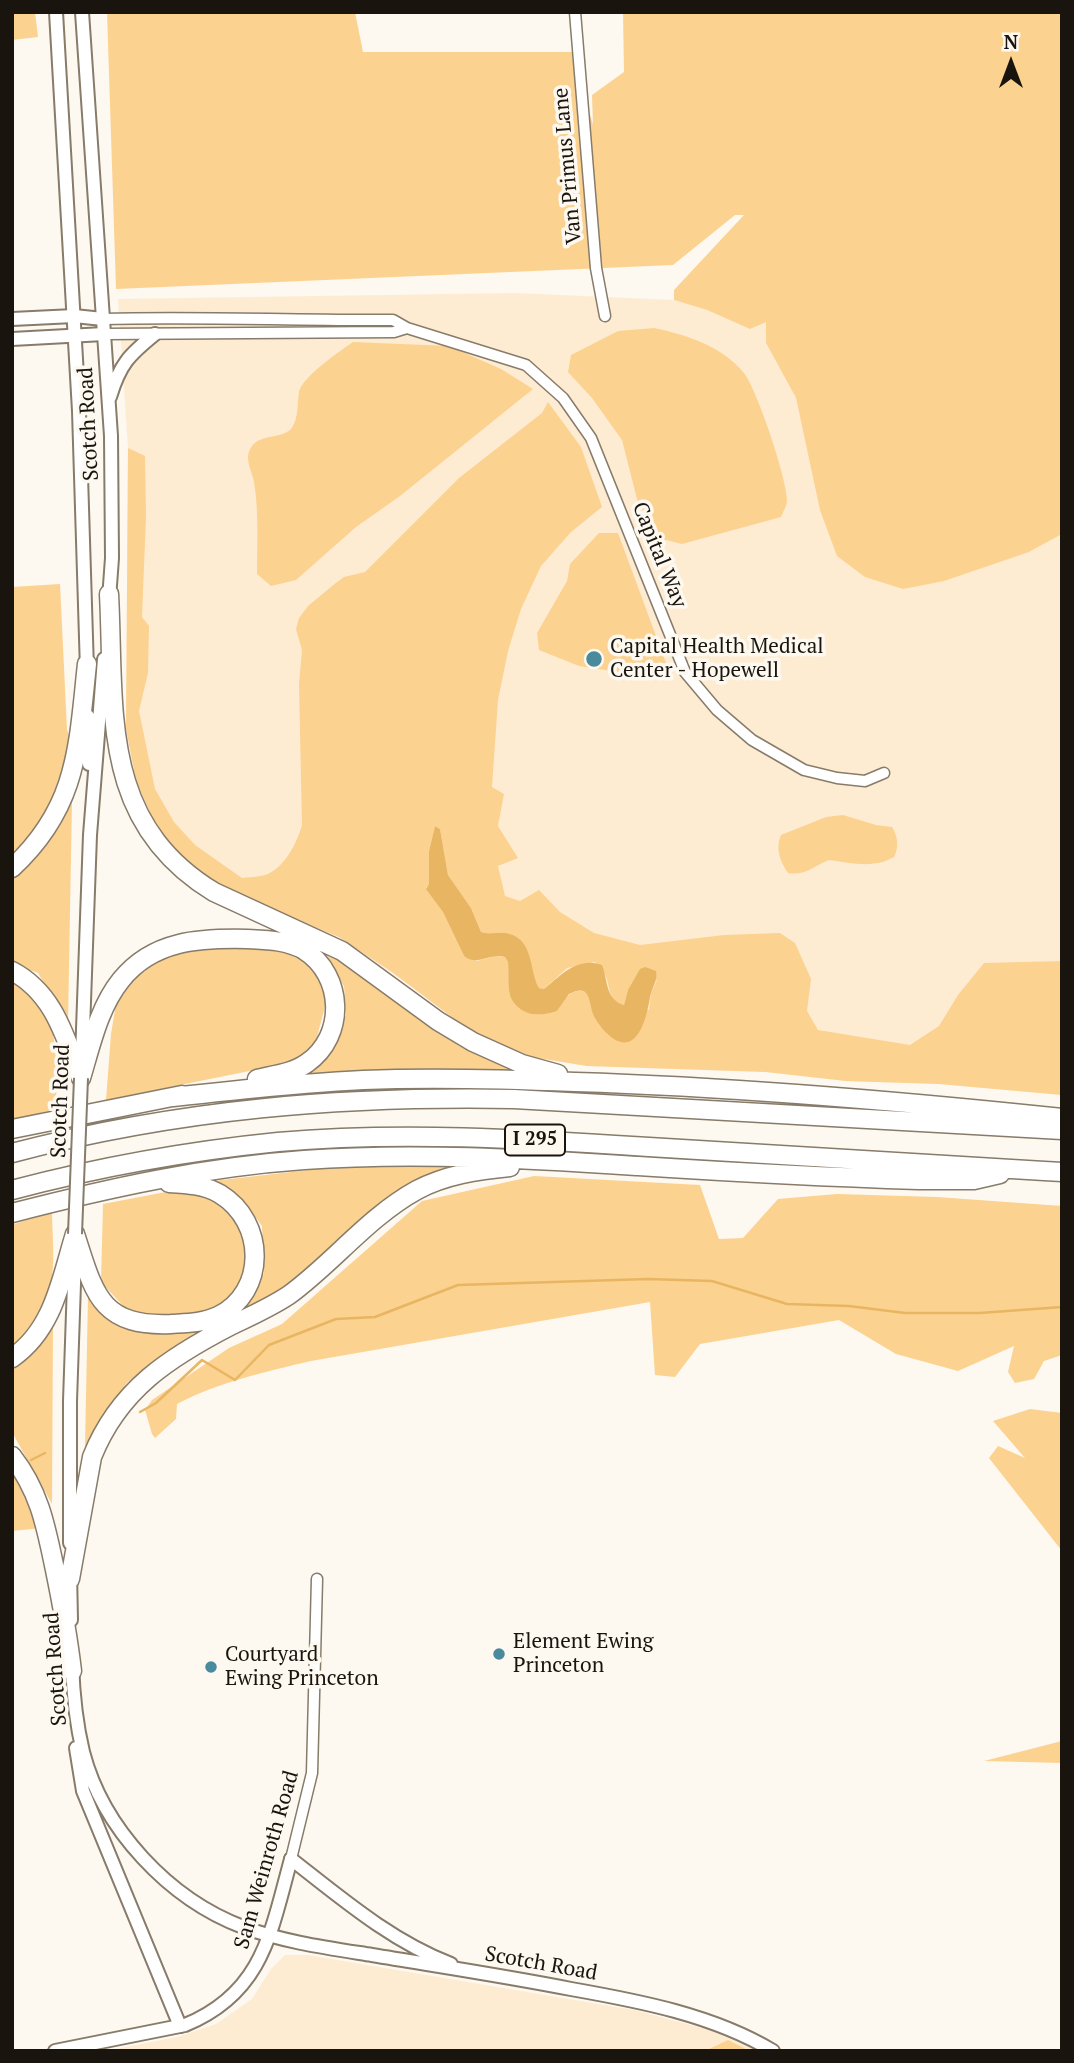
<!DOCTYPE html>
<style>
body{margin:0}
#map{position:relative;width:1074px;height:2063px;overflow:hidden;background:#fdf8f0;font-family:"PT Serif",serif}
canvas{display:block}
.frame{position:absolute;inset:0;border:14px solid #19150e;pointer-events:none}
.north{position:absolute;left:976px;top:28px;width:70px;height:70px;-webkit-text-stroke:5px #fdf8f0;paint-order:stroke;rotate:0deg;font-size:19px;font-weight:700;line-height:28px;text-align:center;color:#19150e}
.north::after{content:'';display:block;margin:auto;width:24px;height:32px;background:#19150e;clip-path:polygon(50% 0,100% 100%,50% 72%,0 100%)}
</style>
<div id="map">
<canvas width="1074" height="2063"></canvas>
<div class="frame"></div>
<div class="north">N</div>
</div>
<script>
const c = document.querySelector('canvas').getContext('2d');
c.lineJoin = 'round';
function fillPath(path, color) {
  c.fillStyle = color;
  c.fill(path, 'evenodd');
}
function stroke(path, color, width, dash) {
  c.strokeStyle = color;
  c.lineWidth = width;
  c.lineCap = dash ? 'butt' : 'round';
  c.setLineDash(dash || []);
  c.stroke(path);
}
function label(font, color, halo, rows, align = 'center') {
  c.font = font + ' "PT Serif",serif';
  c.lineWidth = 7;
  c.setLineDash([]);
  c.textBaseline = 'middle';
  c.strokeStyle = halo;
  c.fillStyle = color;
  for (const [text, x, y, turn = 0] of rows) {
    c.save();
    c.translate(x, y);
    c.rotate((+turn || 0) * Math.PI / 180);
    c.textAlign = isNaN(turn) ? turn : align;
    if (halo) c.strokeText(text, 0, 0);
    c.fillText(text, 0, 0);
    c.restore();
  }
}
const built = new Path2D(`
 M515,293l159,7 33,10 43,19 16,-8v22l30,55 12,53 221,101 33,-18v561l-123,-11 -93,-3 -80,-9 -179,-6 -55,-9 -117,-68 -76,-52 -61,-25 -56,-26 -42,-29 -54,-128 2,-281 -10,-149z
 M285,1955h23l326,55 76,20 48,21h-653l72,-14 39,-13 36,-25 19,-30z`);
const green = new Path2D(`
 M12,12h23l3,25 -26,3z
 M107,12h248l8,40h209l21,73 -1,-30 32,-23 -1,-60h439v522l-33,18 -85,29 -41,8 -38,-12 -28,-21 -17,-46 -24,-112 -30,-55v-21l-16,7 -43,-19 -33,-10v-10l70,-75h-9l-62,50 -557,24z
 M654,328c33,7 68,18 90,45 13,17 44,108 43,129 -1,4 -4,11 -6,15l-99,27 -20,-5 -24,-36 -16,-63 -30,-42 -24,-26 3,-17 47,-24z
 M353,342l96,4 52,23 32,20 -133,107 -44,31 -60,53 -25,6 -14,-12c0,-31 2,-62 -3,-92 -2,-12 -11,-24 -2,-36 9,-12 29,-7 39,-17 8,-10 6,-26 8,-37 3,-15 41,-41 54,-50z
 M548,402l33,45 21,60 -31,25 -30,34 -20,43 -13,42 -10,49 -6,87 12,7 -6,32 20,32 -20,8 7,30 15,5 19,-11 21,22 34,21 46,12 84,-10 56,-2 15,10 16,36 -4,32 11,19 92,15 29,-19 19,-31 26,-32 78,-2v134l-123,-11 -93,-3 -80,-9 -179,-6 -55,-9 -62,-26 -78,-59 -53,-35 -61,-25 -56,-26 -42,-29 -25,-33 -19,-43 -10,-52 2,-281 17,8 1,61 -4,100 7,9 -1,47 -9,38 16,78 19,33 21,23 47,33c7,-1 16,-1 23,-3 19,-6 32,-32 37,-50l-3,-141 3,-34 -6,-21 3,-11 9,-12 29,-24 7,-5 21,-5 94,-94 83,-65zM435,826l5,3 8,46 23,33 10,24c10,3 19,-1 29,2 23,7 19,38 29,54l5,1 23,-21 28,-6c2,3 6,5 8,9 9,13 2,28 21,34l4,-15 29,-10 -6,13 -2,17 -57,-2 -1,-8 -5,-8c-16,-5 -21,8 -29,19 -18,6 -36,6 -46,-14 -4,-8 -2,-25 -3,-35l-3,-5 -9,-1 -19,5 -13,-5 -21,-44 -17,-25 3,-2v-34z
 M599,533h19l48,130 -24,12 -18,-2 -45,-7 -40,-16 -2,-17 30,-52 3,-17z
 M60,584l7,146 5,13 -31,84 -29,26v-266z
 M72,800l-4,223 -30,-50 -26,-10v-86c26,-20 45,-48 60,-77z
 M843,815l33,10 16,2c6,9 7,21 2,30 -21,12 -43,6 -65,3 -15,6 -24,16 -41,13 -8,-11 -13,-25 -7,-38l45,-18z
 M210,946l77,2 24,17 16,34 -11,42 -22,21 -188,38 5,-66 5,-30 19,-26 33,-23z
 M322,954l38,15 99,77 58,23 -222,8 35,-29 16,-33 -2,-29z
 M12,979c7,5 17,9 24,14 23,22 21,86 20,116l-44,11z
 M352,1165h114l-67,27 -122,101 -35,18 22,-38 -2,-47 -19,-26 -30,-19z
 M534,1176l166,9 19,54 24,-1 35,-39 59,-5 100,3 125,9v149l-18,6 -10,18 -19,4 -7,-11 6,-26 -56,25 -62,-17 -57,-34 -139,24 -25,33 -20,-2 -5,-73 -339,59c-47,11 -92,21 -134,43l-1,15 -21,19 -3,-4 -7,-24 7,-10 77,-52 53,-24 140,-123z
 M171,1191l45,7 25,28 7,28 -8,33 -19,16 -18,9 -51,4 -26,-7 -25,-27 2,-78z
 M52,1211c0,21 3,45 0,65 -5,28 -21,51 -40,71v-122z
 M88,1296l35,30 42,7 53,-8 -37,18 -54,40 -42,64z
 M53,1326l-1,178 -40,-72v-66l22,-13z
 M1030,1409l32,4v138l-73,-93 9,-12 27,12 -32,-37z
 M12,1464l30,64 -30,3z
 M1062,1741v22l-78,-2z
 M728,2040l22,11h-45z`);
const water = new Path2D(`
 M435,826l5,3 8,46 23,33 10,24c10,3 19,-1 29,2 24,7 19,37 29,54l5,1c17,-14 34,-33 58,-24 6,15 3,34 22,40l4,-15 12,-21 5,-2 11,4c2,10 -4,16 -6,26 -2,13 -9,50 -29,45 -10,-2 -23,-17 -27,-26 -6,-13 -2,-34 -25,-22l-12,17c-17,6 -36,6 -46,-13 -4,-9 -2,-26 -3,-36l-3,-5c-14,-5 -28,10 -41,-1l-21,-44 -17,-23 3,-5v-33z`);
const stream = new Path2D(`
 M140,1412l16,-9 46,-43 33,20 34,-35 67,-26 39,-2 83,-32 190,-6 64,2 75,23 62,2 56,7h75l82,-6
 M31,1460l14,-7`);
const minor = new Path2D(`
 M575,12l21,256 9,48
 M103,319c97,-3 193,2 290,1l14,8 119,37 37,33 28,40 94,234 32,38 35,30 52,30 33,8 28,3 19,-8
 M104,334l290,-2 13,-4
 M291,1859l21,-86 5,-194`);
const tertiary = new Path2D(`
 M12,319l62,-3 29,3
 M12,339l92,-5
 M55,2051l130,-26c78,-32 86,-93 106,-166`);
const secondary = new Path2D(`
 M56,12l23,399 8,259
 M82,12l29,424 1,122 -3,41
 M110,397c10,-33 19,-42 45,-63
 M88,716l1,48
 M82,1057l8,-222 14,-176
 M70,1543v-142l5,-147
 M70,1572l1,48
 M72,1663c1,30 4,60 11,89 20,77 86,147 160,175 41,15 85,21 129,28 66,11 133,21 199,34 68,12 142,26 202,62
 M76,1748l7,43 97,235
 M291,1859c50,39 100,82 160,105`);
const motorway = new Path2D(`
 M109,594c6,117 -10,228 105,298l128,59 96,70 35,21 49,22 36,10
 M12,868c66,-61 66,-121 75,-204
 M12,971c42,22 53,66 69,107
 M81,1078c10,-33 18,-71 40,-98 32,-40 79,-42 126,-41 20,1 39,1 57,11 40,25 42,86 3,113 -14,10 -33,12 -50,16
 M173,1097c63,-7 126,-14 190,-17 71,-3 141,-1 212,2 163,5 325,19 487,36
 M12,1129l170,-34
 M12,1153c168,-44 329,-57 502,-54l548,31
 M12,1190c87,-23 176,-39 266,-48 123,-11 248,-3 371,5 137,8 275,17 413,25
 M12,1213c97,-25 192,-46 292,-53 111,-8 222,-1 334,6 93,6 187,11 281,14h55l26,-6
 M75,1234c19,58 24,93 96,90 15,-1 32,-1 47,-8 49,-24 48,-94 2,-122 -15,-9 -33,-10 -51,-11
 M12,1358c42,-29 49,-79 63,-124
 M12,1456c28,36 34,71 43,114 7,34 13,67 17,101
 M70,1579l22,-122c27,-68 78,-100 140,-132 19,-9 39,-18 57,-30 44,-32 79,-78 128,-105 28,-15 61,-20 93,-23`);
const secondaryBridge = new Path2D(`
 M75,1234l6,-156`);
const markers = [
 [594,659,9,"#498b9c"],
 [499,1654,7,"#498b9c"],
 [211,1667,7,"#498b9c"]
];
const shields = [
 [535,1140,60]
];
const shieldNames = [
 ["I 295",535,1140]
];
const streetNames = [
 ["Van Primus Lane",568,166,-95],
 ["Scotch Road",89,424,-93],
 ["Capital Way",659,555,68],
 ["Scotch Road",61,1101,-88],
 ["Scotch Road",56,1669,-94],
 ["Sam Weinroth Road",267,1860,-74],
 ["Scotch Road",541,1964,10]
];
const poiNames = [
 ["Capital Health Medical",610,647],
 ["Center - Hopewell",610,671],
 ["Element Ewing",513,1642],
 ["Princeton",513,1666],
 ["Courtyard",225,1655],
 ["Ewing Princeton",225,1679]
];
fillPath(built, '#feecd2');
fillPath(green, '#fcd290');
fillPath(water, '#e8b663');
stroke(stream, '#e8b663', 2.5);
stroke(minor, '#877b6a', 13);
stroke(tertiary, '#877b6a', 16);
stroke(secondary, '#877b6a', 16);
stroke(motorway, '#877b6a', 21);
stroke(minor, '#fff', 10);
stroke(tertiary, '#fff', 12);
stroke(secondary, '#fff', 12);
stroke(motorway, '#fff', 18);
stroke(secondaryBridge, '#877b6a', 16, []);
stroke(secondaryBridge, '#fff', 12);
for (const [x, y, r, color] of markers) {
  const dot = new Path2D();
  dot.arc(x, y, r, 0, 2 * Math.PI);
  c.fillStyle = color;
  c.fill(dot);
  stroke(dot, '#fdf8f0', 2.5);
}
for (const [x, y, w] of shields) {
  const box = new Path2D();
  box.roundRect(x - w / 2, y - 15.5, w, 31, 5);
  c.fillStyle = '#fdf8f0';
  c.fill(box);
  stroke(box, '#19150e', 2);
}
label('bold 19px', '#19150e', null, shieldNames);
label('21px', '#19150e', '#fdf8f0', streetNames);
label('21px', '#19150e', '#fdf8f0', poiNames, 'left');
</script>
